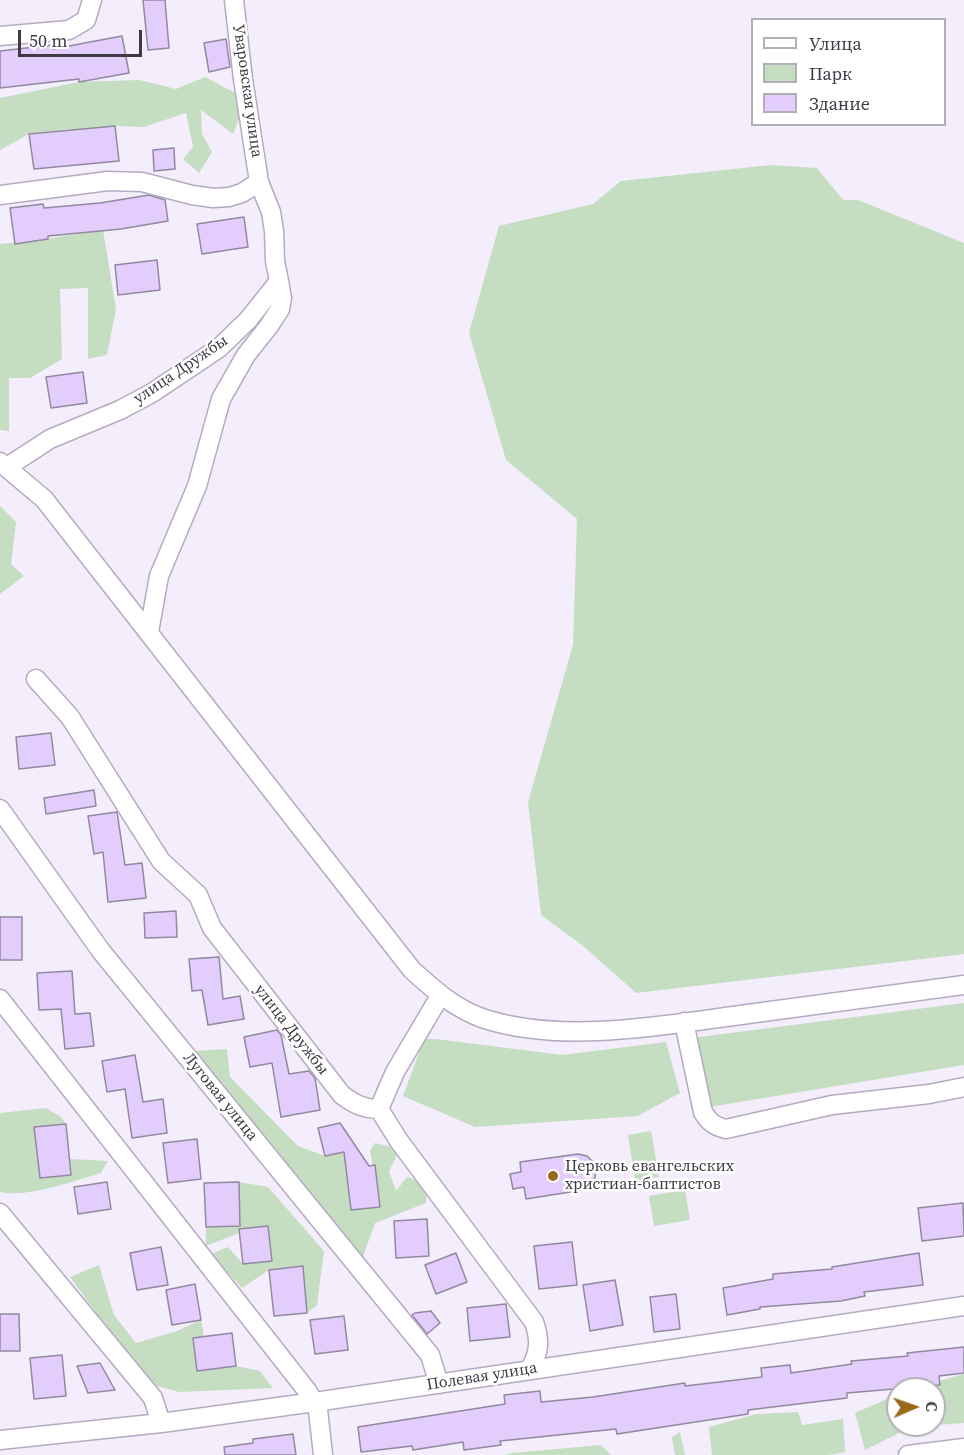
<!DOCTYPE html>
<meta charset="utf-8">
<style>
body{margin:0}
#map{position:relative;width:964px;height:1455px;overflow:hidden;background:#f3edfc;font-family:"Source Serif 4",serif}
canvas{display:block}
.legend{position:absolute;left:751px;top:18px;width:195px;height:108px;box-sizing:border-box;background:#fff;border:2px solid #b2b0b4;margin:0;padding:8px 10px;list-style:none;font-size:18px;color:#3f3a44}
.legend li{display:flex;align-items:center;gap:12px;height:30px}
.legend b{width:30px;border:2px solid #b2b0b4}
.north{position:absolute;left:886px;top:1377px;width:60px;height:60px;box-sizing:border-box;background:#fff;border:2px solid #b2b0b4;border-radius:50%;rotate:88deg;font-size:16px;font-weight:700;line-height:24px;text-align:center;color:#3f3a44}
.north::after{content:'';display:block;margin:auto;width:21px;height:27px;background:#9a691c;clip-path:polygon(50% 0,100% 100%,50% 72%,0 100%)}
.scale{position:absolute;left:18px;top:30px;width:124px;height:27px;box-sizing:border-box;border:3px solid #3f3a44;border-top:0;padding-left:8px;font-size:18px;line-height:21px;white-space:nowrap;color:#3f3a44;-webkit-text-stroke:4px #fff;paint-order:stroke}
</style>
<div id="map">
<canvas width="964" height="1455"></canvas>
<ul class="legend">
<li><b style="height:8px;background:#fff"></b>Улица</li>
<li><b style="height:16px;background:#c5dec2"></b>Парк</li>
<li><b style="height:16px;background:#e3cdfd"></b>Здание</li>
</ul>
<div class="north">С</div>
<div class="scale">50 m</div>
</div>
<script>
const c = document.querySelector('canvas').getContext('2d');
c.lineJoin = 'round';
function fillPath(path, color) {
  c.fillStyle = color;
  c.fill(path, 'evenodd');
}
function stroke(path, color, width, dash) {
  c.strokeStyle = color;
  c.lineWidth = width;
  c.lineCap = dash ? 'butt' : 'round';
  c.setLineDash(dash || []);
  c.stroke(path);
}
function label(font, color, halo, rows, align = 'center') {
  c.font = font + ' "Source Serif 4",serif';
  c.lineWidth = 5;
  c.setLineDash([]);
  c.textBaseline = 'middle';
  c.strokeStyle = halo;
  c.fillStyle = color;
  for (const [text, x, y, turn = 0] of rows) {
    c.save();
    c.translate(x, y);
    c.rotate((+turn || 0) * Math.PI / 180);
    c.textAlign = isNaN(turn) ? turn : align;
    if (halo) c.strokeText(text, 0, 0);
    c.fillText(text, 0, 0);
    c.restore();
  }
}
const green = new Path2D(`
 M205,77l32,17 5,18 -9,22 -32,-24 1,24 10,18 -13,21 -16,-14 10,-12 -7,-34 -42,14 -29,-1 -46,12 -1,-9 -39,5 -29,16v-52l79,-16 60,-2 37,9z
 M771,165l46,3 26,32h15l106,43v711l-328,39 -54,-48 -41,-30 -13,-113 45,-157 4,-126 -71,-59 -37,-127 30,-107 94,-22 28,-23z
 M103,230l13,79 -9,46 -19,4v-71l-28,1 2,70 -32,19h-21v53l-9,-1v-186l40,-4z
 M0,506l16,16 -5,42 13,12 -24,18z
 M964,1003v62l-255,42 -19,-58 9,-12z
 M424,1039h12l126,16 104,-13 14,51 -42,23 -163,11 -72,-31z
 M227,1049l3,28 68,69 27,10 32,-7 1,10 -12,10 5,41 29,-3 -10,-57 5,-7 25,6 -11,22 7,20 11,-14 20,7 -1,19 -51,20 -16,45 -165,-217z
 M46,1108l15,9 5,7 -32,3 6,51 31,-3 -1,-16 38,2 -7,12c-27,8 -74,25 -101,19v-79z
 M651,1131l8,46 -24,3 -7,-45z
 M239,1182l29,5 56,64 -7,54 -10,8 -5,-47 -33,4 -27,18 -31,-34 17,-7 15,17 28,-3 -3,-35 -16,2 -46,18v-19l34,-1z
 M685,1190l5,30 -36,6 -5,-30z
 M99,1265l15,50 22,28 41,-12 24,-11 3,17 -11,2 4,32 39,-5 24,5 13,17 -94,4 -26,-7 -32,-38 -51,-70z
 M964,1374v49l-53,4 -46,23 -10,-37 43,-19v31h36v-36h-24z
 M798,1412l4,13 41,-6 2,33 -16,3h-117l-3,-28 47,-13z
 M680,1432l5,23h-10l-3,-18z
 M601,1445l10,10h-107l8,-2z`);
const building = new Path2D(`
 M143,0h22l4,48 -21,2z
 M122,36l7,37 -50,9v-3l-79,9v-37l52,-6 1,4z
 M226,39l4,28 -21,5 -5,-29z
 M115,126l4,35 -85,8 -5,-35z
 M174,148l1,21 -21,2 -1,-21z
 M149,195l16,5 3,21 -47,8 -73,7v3l-33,5 -5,-36 33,-4 1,4 56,-5z
 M244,217l4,30 -46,7 -5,-30z
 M157,260l3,30 -42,5 -3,-30z
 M83,372l4,31 -36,5 -5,-31z
 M51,733l4,32 -36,4 -3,-32z
 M94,790l2,16 -50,8 -2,-16z
 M117,812l8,53 17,-2 4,35 -38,4 -5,-50 -9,2 -6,-38z
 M176,911l1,26 -32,1 -1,-25z
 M0,917h22v43h-22z
 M219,957l4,42 17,-3 4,23 -36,6 -6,-35 -10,1 -3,-32z
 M72,971l3,43 15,-1 4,33 -29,3 -4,-40 -22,1 -2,-37z
 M277,1030l4,5 8,39 20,-3 6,7 5,32 -39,7 -9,-54 -22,4 -6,-30z
 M135,1055l8,47 20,-3 4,34 -35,5 -7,-49 -18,3 -5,-31z
 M340,1123l29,43 6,-1 5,42 -29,3 -7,-58 -19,4 -7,-28z
 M66,1124l5,51 -31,3 -6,-51z
 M197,1139l4,40 -33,4 -5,-40z
 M578,1154l9,2 6,6 3,7 -1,9 -12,12 -57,9 -2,-12 -11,2 -3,-15 11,-2 -1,-10z
 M107,1182l4,27 -33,5 -4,-27z
 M239,1182l1,44 -34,1 -2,-44z
 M963,1203l1,33 -42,5 -4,-33z
 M427,1219l2,37 -33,2 -2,-37z
 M268,1226l4,35 -29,3 -4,-35z
 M572,1242l5,43 -38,4 -5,-43z
 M161,1247l7,38 -31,5 -7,-37z
 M456,1253l11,29 -31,12 -11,-29z
 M919,1253l4,32 -59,7 1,4 -24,5 -81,6v2l-33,6 -4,-27 50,-9v-5l59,-5v-2z
 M303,1266l4,47 -33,3 -5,-46z
 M615,1280l8,45 -33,6 -7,-46z
 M195,1284l6,36 -29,5 -6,-35z
 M676,1294l4,35 -26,3 -4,-35z
 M506,1304l4,33 -40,4 -3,-33z
 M431,1311l9,12 -13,11 -15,-19 3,-2z
 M0,1314h19l1,37h-20z
 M344,1316l4,34 -33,4 -5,-34z
 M232,1333l4,33 -39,5 -4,-33z
 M964,1347v26l-25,3 1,9 -93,8v5l-99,12v4l-131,20 -1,-5 -116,12 1,4 -37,5 -1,-8 -50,8 -1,-4 -51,6 -3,-25 147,-23 -1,-9 36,-4 1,11 52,-5 92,-14v3l77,-9 -1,-9 29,-3 1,8 61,-9 -1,-3 57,-5 -1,-3z
 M62,1355l4,41 -32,3 -4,-41z
 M100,1363l15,27 -27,3 -11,-27z
 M293,1434l3,21h-71l-1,-8 29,-4v-4z`);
const minor = new Path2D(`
 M0,36l69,-6 17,-10 6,-20
 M0,195l108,-14 34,1 50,13 21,3 16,-1 13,-4 17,-11
 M0,462l44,37 368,471c21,19 42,38 70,48 80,27 184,7 266,-4 72,-10 144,-20 216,-29
 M7,467l43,-28 70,-29 32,-17 67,-45 29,-28 31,-39 -4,-20 -1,-30 -3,-19 -12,-30 -16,-103 -9,-79
 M149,632l10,-56 38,-90 24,-87 25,-44 23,-29 11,-17 2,-11 -3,-17
 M36,679l34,38 91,144 37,34 14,33 130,167c12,9 22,14 37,14l20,32 135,181c6,17 6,30 -4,47
 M0,809l101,142 329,404 9,29
 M0,999l308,393 10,18 5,45
 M684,1022l19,90c6,10 11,14 23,17l106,-24 97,-11 35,-7
 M379,1109l16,-37 45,-76
 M0,1213l153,185 8,25
 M0,1440l161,-17 154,-21 649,-96
 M908,1455l56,-7`);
const markers = [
 [553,1176,6,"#9a691c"]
];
const streetNames = [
 ["Уваровская улица",247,91,82],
 ["улица Дружбы",181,370,-34],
 ["улица Дружбы",291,1030,52],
 ["Луговая улица",220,1097,51],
 ["Полевая улица",482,1377,-9]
];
const poiNames = [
 ["Церковь евангельских",565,1167],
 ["христиан-баптистов",565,1185]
];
fillPath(green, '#c5dec2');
fillPath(building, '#e3cdfd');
stroke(building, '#92889f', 1.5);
stroke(minor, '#b5aac2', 21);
stroke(minor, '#fff', 18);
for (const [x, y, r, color] of markers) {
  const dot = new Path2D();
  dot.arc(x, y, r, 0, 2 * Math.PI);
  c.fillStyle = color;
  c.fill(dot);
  stroke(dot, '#fff', 2);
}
label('16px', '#3f3a44', '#fff', streetNames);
label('16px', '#3f3a44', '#fff', poiNames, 'left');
</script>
